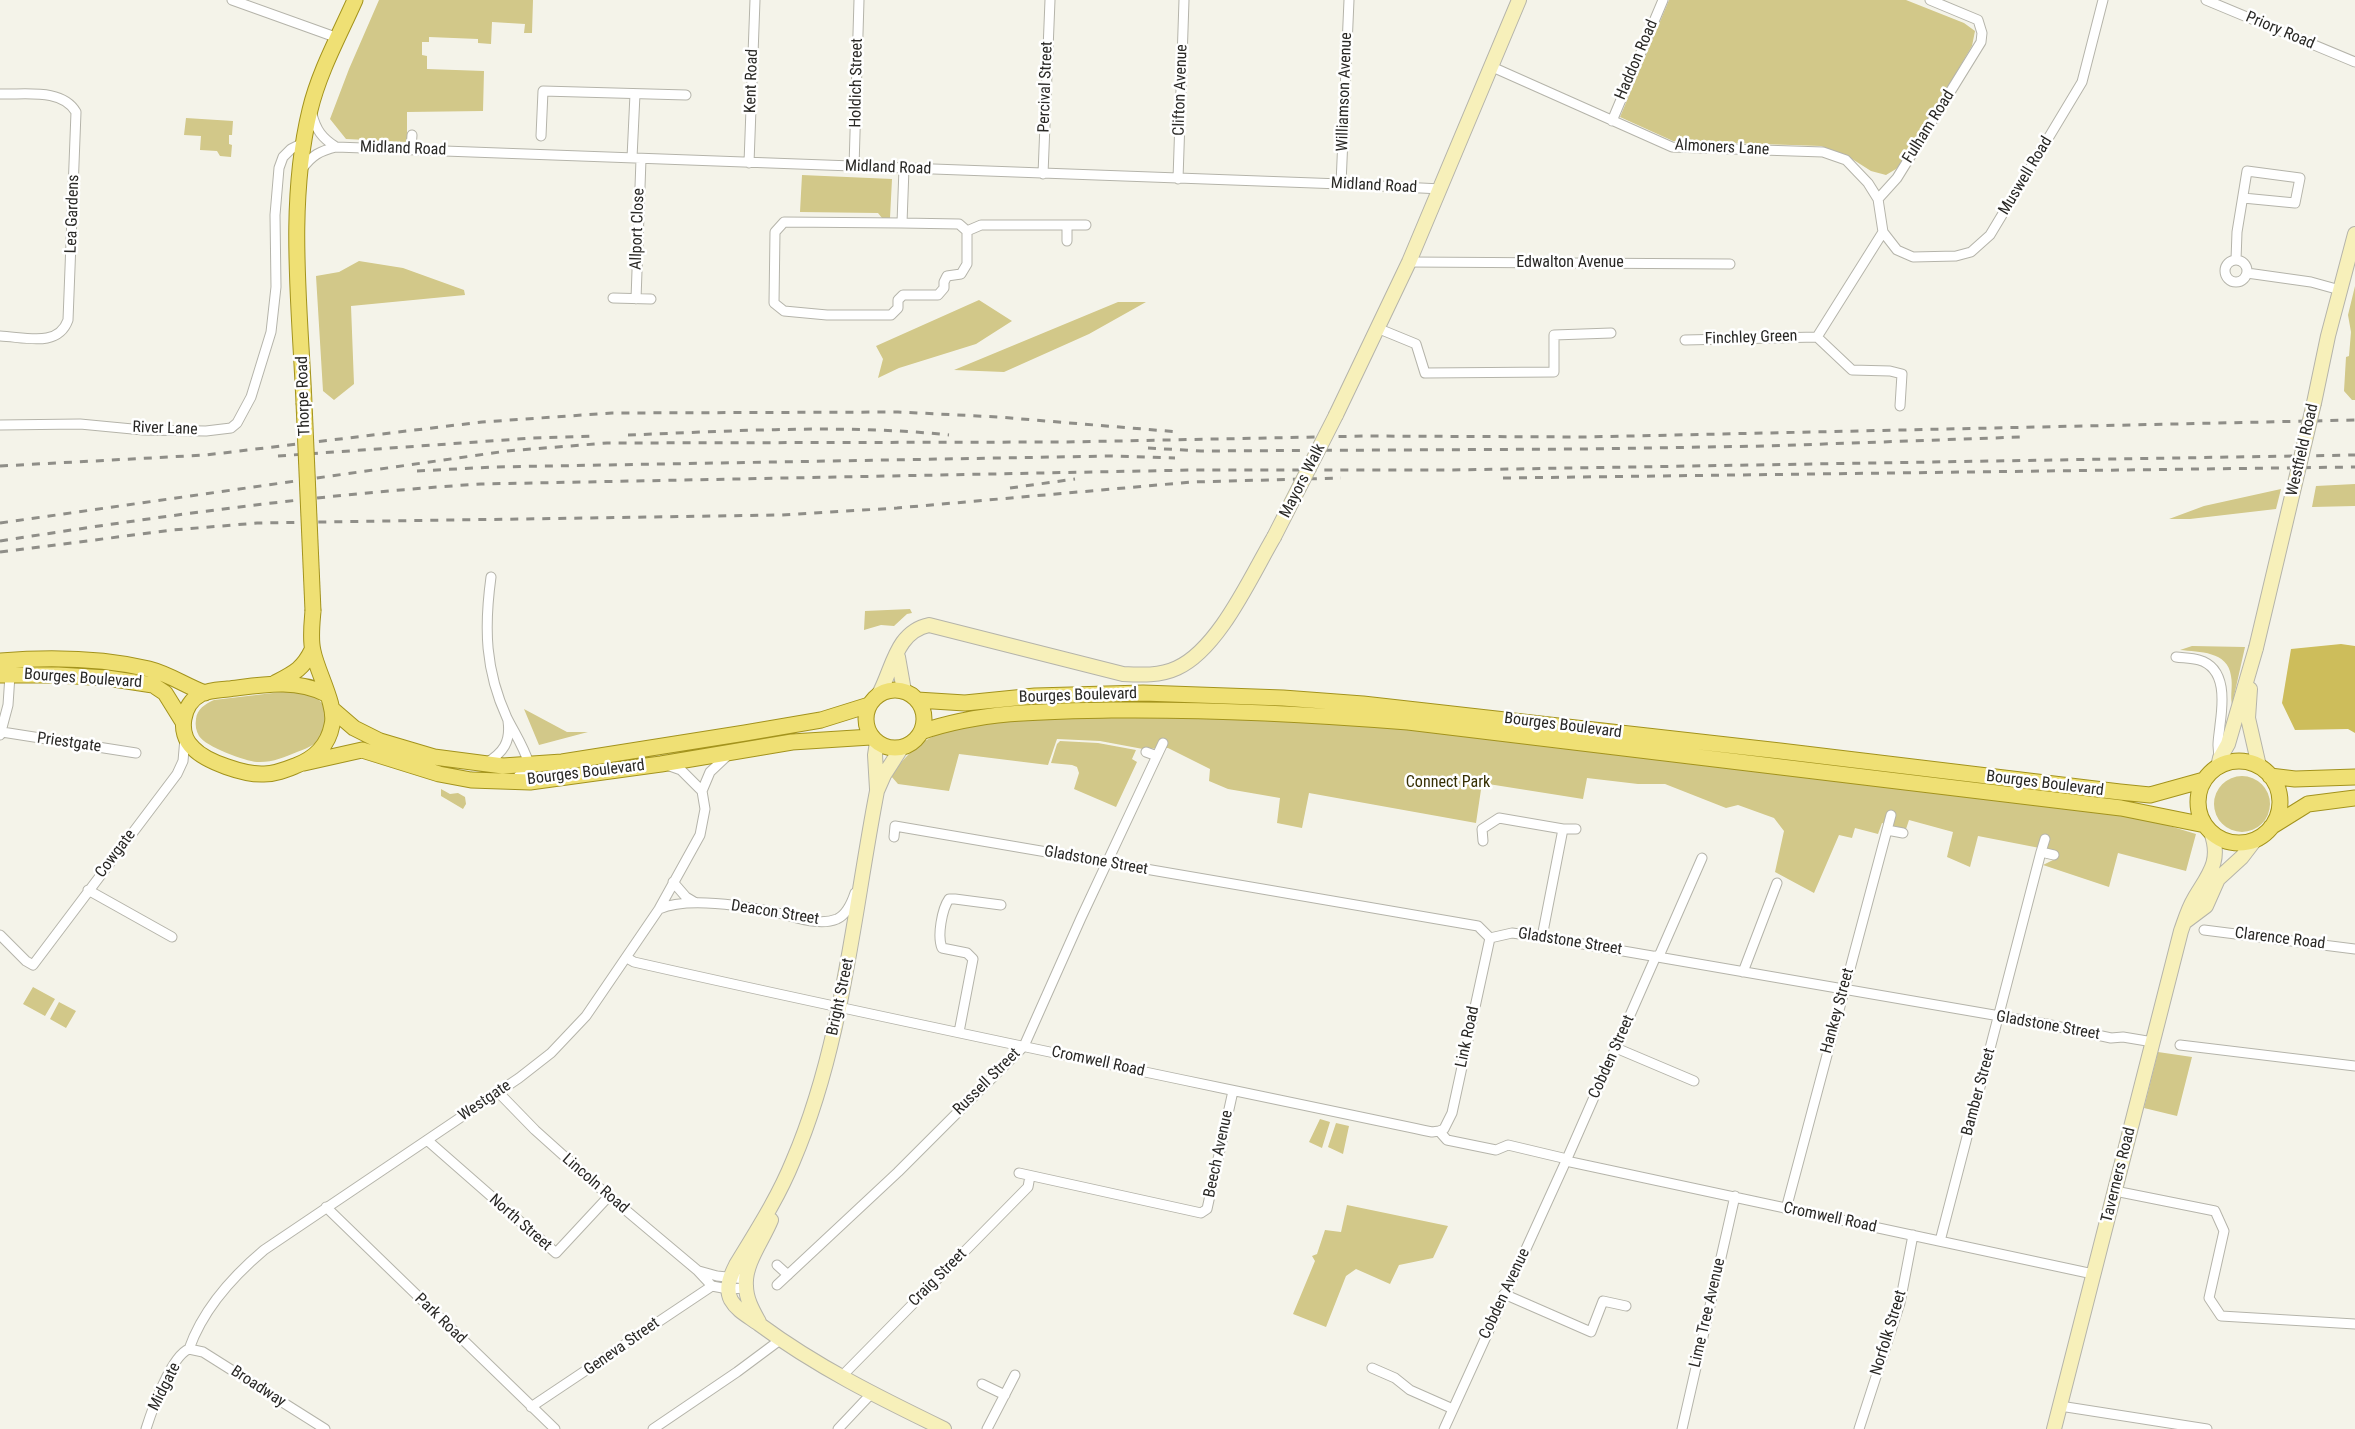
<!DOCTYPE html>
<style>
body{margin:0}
canvas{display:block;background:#f4f3e9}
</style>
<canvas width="2355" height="1429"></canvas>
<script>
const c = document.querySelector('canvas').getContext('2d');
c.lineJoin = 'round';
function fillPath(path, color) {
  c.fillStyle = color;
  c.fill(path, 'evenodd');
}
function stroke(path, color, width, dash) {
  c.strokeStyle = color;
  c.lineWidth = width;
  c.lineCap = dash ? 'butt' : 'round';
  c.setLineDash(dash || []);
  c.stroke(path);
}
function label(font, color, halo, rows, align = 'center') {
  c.font = font + ' "Roboto Condensed",sans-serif';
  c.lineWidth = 5;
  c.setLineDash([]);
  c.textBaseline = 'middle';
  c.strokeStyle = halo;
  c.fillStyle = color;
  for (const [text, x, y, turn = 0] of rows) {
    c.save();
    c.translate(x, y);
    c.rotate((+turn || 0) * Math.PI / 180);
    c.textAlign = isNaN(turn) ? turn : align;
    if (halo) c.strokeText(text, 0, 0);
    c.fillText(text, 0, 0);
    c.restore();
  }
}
const green = new Path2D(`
 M379,0h154l-1,33h-8l1,-9 -33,-2 -1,22 -13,-1v-4l-49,-2v5h-7v13l5,1v13l57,2 -1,40 -76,1v30l-61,-3 -16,-20 19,-50z
 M1669,0h237l58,23 11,8 -3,15 -68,115 -8,8 -10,6 -15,-4 -22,-14 -28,-11 -148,-5 -53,-24z
 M186,118l47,3 -1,14h-3v9l3,1 -1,12 -11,-1 -3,-5 -17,-1 1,-14 -17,-1z
 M802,175l90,4 -2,39h-8l-4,-5 -78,-1z
 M359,261l44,7 61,22 1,5 -114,11 3,78 -20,16 -11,-9 -7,-115 23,-4z
 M2355,286v114h-3l-8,-9 2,-34 3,-1 2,-24 -3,-17z
 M979,300l33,21 -36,23 -77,24 -21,10 5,-19 -7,-13z
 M1118,302h28l-57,32 -85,38 -50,-2z
 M2355,484v22l-43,1 4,-21z
 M2281,489l-5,20 -86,10h-21l35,-13z
 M910,609l2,4 -5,1 -13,12 -13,-1 -17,5 1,-19z
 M2192,646l53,1 -13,58c-2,-10 1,-19 -1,-29 -3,-25 -32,-24 -51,-26z
 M290,691c23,1 44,11 34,39 -5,14 -14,17 -27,22 -12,5 -26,11 -40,10 -12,-1 -51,-15 -58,-26 -3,-5 -4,-11 -3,-17 1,-10 9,-15 18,-19z
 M524,709l43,23h21l-49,13z
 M1185,716l177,9 75,7 676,82 50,10 33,10 -10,37 -68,-18 -9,34 -66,-22 12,-6v-8l-77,-15 -8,31 -23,-10 6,-25 -44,-12 -3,9 -24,-6 -4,11 -23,-6 -3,10 -13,-3 -25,58 -39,-21 9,-41 -10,-13 -36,-13 -12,3 -61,-24h-27l-51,-6 -4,21 -101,-16 -6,40 -167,-30 -7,35 -25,-5 3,-25 -52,-9 -19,-8 1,-12 -42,-21 -25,1 -43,-8 -43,-2 -9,26 -89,-11 -10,37 -51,-7 -7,-8c11,-16 22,-28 39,-38 30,-16 65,-16 99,-18 52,-3 104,-4 156,-4z
 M1060,741l38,2 38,7 -4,9 5,3 -21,45 -42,-18 5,-16 -2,-6 -5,-2 -21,-2 6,-19z
 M2214 804a28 28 0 1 1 56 0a28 28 0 1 1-56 0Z
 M441,789l9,5 8,-1 7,4 1,7 -3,5 -22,-13z
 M33,987l22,12 -10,17 -22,-12z
 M59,1002l17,9 -10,17 -16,-9z
 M2158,1052l34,5 -15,59 -33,-8z
 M1320,1119l10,3 -8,26 -13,-6z
 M1336,1123l13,3 -6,28 -15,-7z
 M1347,1205l101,21 -15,32 -34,7 -9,19 -34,-15 -10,7 -20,51 -33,-13 22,-53 -3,-5 5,-2 8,-24 16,2z`);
const forest = new Path2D(`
 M2341,644l14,2v87l-7,-4 -53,1 -13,-27 9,-54z`);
const street = new Path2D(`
 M232,0l106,38
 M2206,0l149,62
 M1490,66l182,81 151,5 23,8 22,23 10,16 5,33 14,18 16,7 43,-1 15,-4 19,-17 92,-153 21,-82
 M0,94c25,1 62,-6 76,18l-8,208c-10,28 -43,17 -68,16
 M312,114c4,16 10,24 24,33
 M1612,121l51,-121
 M541,136l2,-45 143,4
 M411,149l1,-14
 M632,158l3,-64
 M749,163l6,-163
 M854,167l5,-167
 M302,169c10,-14 18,-18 34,-22l1005,37 100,5
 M1043,174l7,-174
 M1178,179l6,-179
 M1341,184l8,-184
 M1878,199l19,-21 84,-136 1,-9 -4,-13 -48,-20
 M902,223l57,1 8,7v33l-6,10 -14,2 -3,6v6l-6,7h-35l-5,5v8l-7,7h-64l-43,-4 -10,-8 1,-71 9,-10 118,1 2,-55
 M967,231l14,-6h105
 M1067,241v-16
 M2236,260l1,-28 10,-61 53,7 -5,25 -52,-5
 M2225 271a11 11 0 1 1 22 0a11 11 0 1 1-22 0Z
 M1409,262l321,2
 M2247,273l64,9 29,8
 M613,298l38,1
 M636,299l5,-140
 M1377,328l39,16 9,29 129,-1v-37l57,-2
 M1817,337l66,-105
 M1685,340l132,-3 35,33 38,1 12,3 -2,32
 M0,425l80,-1 63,6 63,1 25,-3 6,-5 14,-26 20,-65 5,-45 -1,-72 4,-47 4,-11 8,-8 12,-6
 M491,577c-7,51 -6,93 16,141 8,16 17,29 22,46l-12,14 -5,2
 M2176,657c7,1 16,1 23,3 28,8 24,43 21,65 -1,12 -4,21 0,33
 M2,732l134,21
 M0,735l8,-30 2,-30
 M1146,752l11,4
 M486,763c17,-10 25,-21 22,-42
 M702,791l8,-19 17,-16
 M1563,829h13
 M1887,830l4,-15
 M894,837l1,-11 583,100 12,12
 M1483,841l-1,-12 17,-11 64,11 -21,108
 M2041,852l4,-13
 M673,882l13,15 10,6
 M88,890l84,47
 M659,909c30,-13 91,-2 123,5 17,4 38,12 55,5 9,-4 15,-17 18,-26
 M2204,930l151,19
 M0,935l26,26 7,4 144,-191 6,-13 2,-23
 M1490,938l22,-5 30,4 504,87 65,14 12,-1 30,5
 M1659,956l43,-98
 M627,958l7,4c265,60 532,114 798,170l7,-1
 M1743,972l34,-89
 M959,1032l14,-73 -6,-6 -25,-5c-5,-12 0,-39 7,-49h6l46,6
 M2180,1045l175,21
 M1616,1048l78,33
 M498,1092l37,38 68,61 94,79 15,16 16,3 18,-1
 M1439,1131l5,-2 8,-16 38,-175
 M1439,1131l8,9 49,10 12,-5 59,14
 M427,1140l129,113 53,-57
 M1566,1161l527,113
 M1019,1173l182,40 6,-4 26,-118
 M2115,1191l100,20 9,20 -15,67 12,18 134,8
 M326,1207l229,222
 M1786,1209l101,-379 16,3
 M1940,1241l101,-389 13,3
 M777,1265l11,10
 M699,1271l18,5 29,3
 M777,1285l121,-113 126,-126 57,-128 82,-175
 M1504,1294l87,38 12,-31 23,5
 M189,1349c14,-40 43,-72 75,-99l255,-172 32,-25 35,-37 73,-107 41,-74 5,-26 -3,-18 -21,-21 -14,-5
 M189,1349l14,3 122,77
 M1372,1368l23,10 15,12 43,19
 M840,1378l188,-191 2,-11
 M982,1384l23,11
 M2060,1406l147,23
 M531,1407l181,-121
 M146,1429c6,-19 25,-73 43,-80
 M653,1429l84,-57 43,-32
 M838,1429l33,-35
 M987,1429l28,-54
 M1444,1429l122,-268 90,-205
 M1682,1429l53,-233
 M1859,1429l41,-126 13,-68`);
const secondary = new Path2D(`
 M2314,403l14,-67 27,-102
 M1336,415l73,-153 110,-262
 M898,657l6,34
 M2250,689l-2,29 11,48
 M879,694c14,-26 17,-62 50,-69l194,49c18,1 37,2 54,-6 42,-19 74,-92 97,-131
 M902,747l-18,28 -7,16c-24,124 -34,253 -84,370 -15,37 -37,71 -57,104 -6,12 -11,23 -5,35 6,11 19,17 28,24 58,43 121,74 185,105
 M2218,767l2,-9 8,-14 28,-96
 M877,789l-2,-34 2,-13
 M2186,921l20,-15 12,-27 24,-22 13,-17
 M759,1322c-6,-11 -13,-23 -13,-36 -2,-22 17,-46 25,-66
 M2054,1429l127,-498c4,-11 7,-22 13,-32 14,-24 28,-37 17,-67`);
const primary = new Path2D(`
 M304,403c-4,-95 -17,-199 6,-293 9,-38 29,-74 45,-110
 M313,611c-1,12 -3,28 0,40 4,21 24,55 19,74 -4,21 -18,34 -37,41 -10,4 -20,8 -31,8 -19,1 -58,-12 -71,-26 -16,-15 -11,-44 8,-54 9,-4 18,-4 27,-5 33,-4 67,-11 98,5
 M0,661c49,-4 102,-3 149,8 20,5 37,17 56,24
 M0,675h58l49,3 46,7 12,8 18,29
 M275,683c19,-10 28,-14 37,-33
 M866 719a29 29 0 1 1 58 0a29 29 0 1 1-58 0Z
 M917,700l48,3 70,-7 108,-3 140,5 80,6 417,47 340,41 30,3 54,-15
 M332,709l22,19 26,13 54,16 69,9 59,-4 183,-29 76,-13 48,-15
 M921,732c60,-21 126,-21 190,-22 99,-1 198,4 297,12l713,86 84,17
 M2198 802a41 41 0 1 1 82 0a41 41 0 1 1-82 0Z
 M304,763l58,-13 77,24 32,6 59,2 131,-18 131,-22 79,-5
 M2270,776l25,3 60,-2
 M2271,827l37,-23 47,-6`);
const rail = new Path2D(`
 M628,435c105,-4 217,-11 321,0
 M1148,448l53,3 384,-2 183,-3 253,-9
 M278,456l255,-18 62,-2
 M0,466l206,-11 276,-33 130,-9 286,-1 100,5 181,15
 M417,471l76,-4 618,-11 64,2
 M1503,478l852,-11
 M1010,488l65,-9
 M0,523l507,-72 100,-8 460,-1 299,-6 219,1 770,-17
 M0,541c160,-25 320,-47 481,-57l713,-14h256l905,-15
 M0,552l173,-22 84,-7 524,-8 116,-7 295,-26 149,-4`);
const secondaryBridge = new Path2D(`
 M1274,537l62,-122
 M2256,648l58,-245`);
const primaryBridge = new Path2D(`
 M304,403l9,208`);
const streetNames = [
 ["Priory Road",2280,31,23],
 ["Haddon Road",1637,60,-67],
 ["Kent Road",752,81,-88],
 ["Holdich Street",857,83,-89],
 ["Percival Street",1046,87,-88],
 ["Clifton Avenue",1181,90,-88],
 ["Williamson Avenue",1345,92,-88],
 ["Fulham Road",1929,127,-58],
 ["Almoners Lane",1722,148,3],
 ["Midland Road",403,149,2],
 ["Midland Road",888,168,2],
 ["Muswell Road",2026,176,-59],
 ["Midland Road",1374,186,3],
 ["Lea Gardens",73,214,-88],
 ["Allport Close",638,229,-88],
 ["Edwalton Avenue",1570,263],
 ["Finchley Green",1751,338,-2],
 ["Thorpe Road",304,396,-92],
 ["River Lane",165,429,2],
 ["Westfield Road",2303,450,-77],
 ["Mayors Walk",1303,481,-63],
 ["Bourges Boulevard",83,679,4],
 ["Bourges Boulevard",1078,696,-2],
 ["Bourges Boulevard",1563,726,7],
 ["Priestgate",69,743,8],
 ["Bourges Boulevard",586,773,-7],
 ["Bourges Boulevard",2045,784,7],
 ["Cowgate",116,854,-53],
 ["Gladstone Street",1096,861,10],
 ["Deacon Street",775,913,9],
 ["Clarence Road",2280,939,7],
 ["Gladstone Street",1570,942,9],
 ["Bright Street",841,997,-78],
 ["Hankey Street",1838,1011,-75],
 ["Gladstone Street",2048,1026,10],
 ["Link Road",1468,1037,-78],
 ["Cobden Street",1612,1057,-66],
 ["Cromwell Road",1098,1062,12],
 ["Russell Street",987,1082,-45],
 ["Bamber Street",1979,1092,-75],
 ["Westgate",485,1101,-34],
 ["Beech Avenue",1219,1154,-78],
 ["Taverners Road",2119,1175,-76],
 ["Lincoln Road",595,1184,41],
 ["Cromwell Road",1830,1218,12],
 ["North Street",520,1223,41],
 ["Craig Street",938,1278,-45],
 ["Cobden Avenue",1505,1294,-65],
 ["Lime Tree Avenue",1708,1313,-77],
 ["Park Road",440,1319,44],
 ["Norfolk Street",1889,1333,-73],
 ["Geneva Street",622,1347,-35],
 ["Midgate",165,1387,-63],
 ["Broadway",258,1387,33]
];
const parkNames = [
 ["Connect Park",1448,783]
];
fillPath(green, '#d2c889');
fillPath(forest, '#cdbd5b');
stroke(street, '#b5b4aa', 11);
stroke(secondary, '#b5b4aa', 16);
stroke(primary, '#a3931d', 17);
stroke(street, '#fff', 9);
stroke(secondary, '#f7f0ba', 14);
stroke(primary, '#efe074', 15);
stroke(rail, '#8f8e88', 3, [8, 8]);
stroke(secondaryBridge, '#b5b4aa', 16, []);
stroke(primaryBridge, '#a3931d', 17, []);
stroke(secondaryBridge, '#f7f0ba', 14);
stroke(primaryBridge, '#efe074', 15);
label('16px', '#292825', '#fff', streetNames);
label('16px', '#362f03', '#fff', parkNames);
</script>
